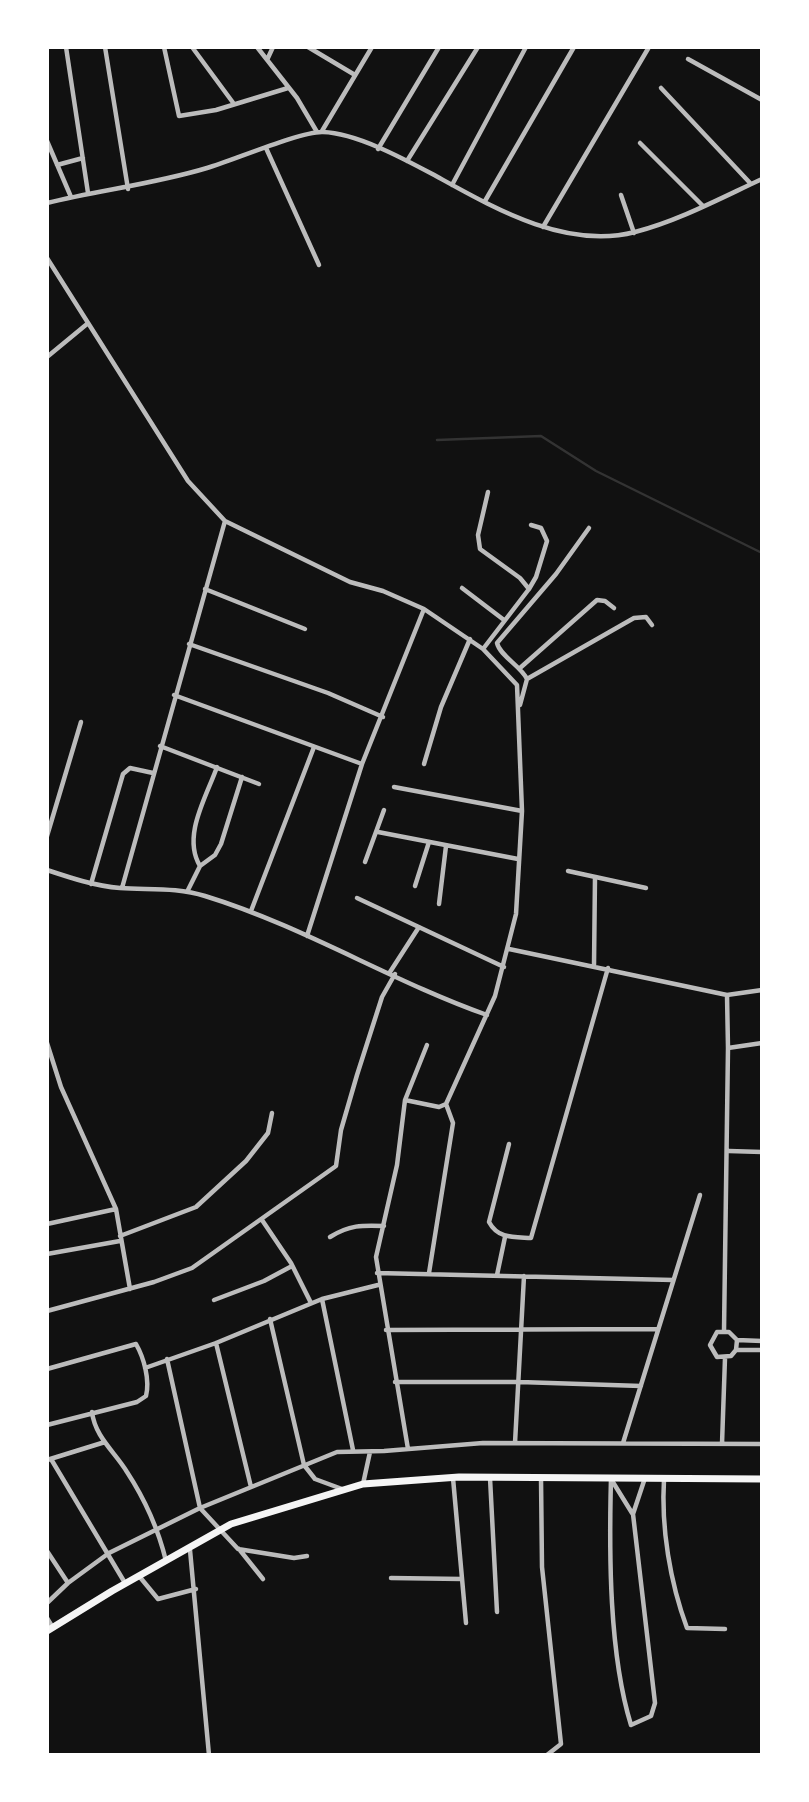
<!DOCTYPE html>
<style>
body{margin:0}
#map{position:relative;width:809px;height:1802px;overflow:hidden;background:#111;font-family:"DejaVu Sans",sans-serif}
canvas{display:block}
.frame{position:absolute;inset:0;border:49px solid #fff;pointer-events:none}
</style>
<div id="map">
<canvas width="809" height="1802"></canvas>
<div class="frame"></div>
</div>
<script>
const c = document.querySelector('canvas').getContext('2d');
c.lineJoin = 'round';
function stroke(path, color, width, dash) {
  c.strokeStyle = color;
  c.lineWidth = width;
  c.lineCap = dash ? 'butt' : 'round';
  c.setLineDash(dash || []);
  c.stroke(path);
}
const stream = new Path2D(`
 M437,440l104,-4 55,35 166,82`);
const minor = new Path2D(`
 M66,47l22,146
 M105,47l23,142
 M164,47l15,69 37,-6 72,-22
 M192,47l42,57
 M257,47l40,51 20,34
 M308,47l47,28
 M688,59l74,41
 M267,60l6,-13
 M661,88l90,96
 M322,131l50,-84
 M47,141l24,56
 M640,143l63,63
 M266,148l53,117
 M378,149l61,-102
 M407,161l71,-114
 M57,165l26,-7
 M452,185l74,-138
 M621,195l13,38
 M485,201l89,-154
 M47,203c53,-13 107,-19 160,-35 25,-7 94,-37 116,-36 34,1 83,28 113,44 58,32 130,74 199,56 43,-11 86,-34 127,-53
 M543,227l106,-180
 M47,258l141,223 37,40 125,61 33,9 41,18 59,40 34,36 5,126 -6,103 -21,82 -49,108
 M47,357l40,-33
 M462,588l42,32
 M205,589l100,40
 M529,589l7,-12 11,-36 -6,-13 -10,-3
 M189,644l139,49 55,24
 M483,649l46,-60 -9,-11 -40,-29 -2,-14 10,-43
 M520,668l77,-68 8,1 9,7
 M527,679l107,-61 12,-1 6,8
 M174,695l188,69
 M520,705l7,-26c-6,-13 -27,-23 -30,-36l59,-69 33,-46
 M160,746l99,38
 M424,764l17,-57 29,-68
 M394,787l128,24
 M378,832l140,27
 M47,836l34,-114
 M365,862l19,-52
 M200,866c-18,-30 6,-68 17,-99
 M47,870c24,8 48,16 73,18 29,2 57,-1 85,8 98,30 186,85 282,119
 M568,871l78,17
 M91,884l32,-110 7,-6 23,5
 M415,886l14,-44
 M122,888l103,-367
 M187,892l13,-26 15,-11 6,-11 21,-67
 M357,898l147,69
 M439,904l7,-58
 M251,911l63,-164
 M307,936l55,-172 62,-155
 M509,949l218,46 35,-5
 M594,965l1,-88
 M390,972l29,-45
 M727,995l1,53
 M47,1043l14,44 55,122 14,80
 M405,1100l34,7 7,-3 7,19 -24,150
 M509,1144l-20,78c9,17 25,15 42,16l77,-270
 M729,1151l33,1
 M262,1220l29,43 20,40
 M47,1224l69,-15
 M120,1236l76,-29 50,-46 22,-28 4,-20
 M330,1237c19,-12 32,-12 54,-11
 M47,1254l73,-13
 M377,1273l296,7
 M497,1275l8,-38
 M322,1299l31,151
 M214,1300l50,-19 28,-15
 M47,1311l107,-29 38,-14 144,-102 5,-36 16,-55 25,-78 13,-23
 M270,1319l34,146 11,14 27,10
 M386,1330l272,-1
 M724,1331l4,-283 34,-5
 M737,1340l25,1
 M216,1343l35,144
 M736,1350l1,-10 -8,-8h-12l-7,13 7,12 14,-1 5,-6h26
 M167,1359l33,149
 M145,1368l71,-25 106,-44 56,-14
 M47,1369l89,-25c8,14 14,36 10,52l-9,6 -90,23
 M395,1382h125l121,4
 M92,1412c3,25 23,40 35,60 19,29 31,56 39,89
 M515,1443l9,-167
 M623,1443l77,-248
 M722,1444l3,-86
 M408,1449l-32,-192 21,-92 8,-65 22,-55
 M51,1459l74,124
 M47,1460l58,-18
 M453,1478l13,145
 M490,1478l7,134
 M541,1478l1,89 19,177 -14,11
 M611,1478c-2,75 -2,176 20,247l20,-9 4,-13 -22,-189 12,-36
 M611,1479l21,34
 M664,1479c-3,49 6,103 23,149l38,1
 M363,1484l7,-32
 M200,1508l38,41 56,9 13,-2
 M239,1549l24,30
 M190,1550l19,205
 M47,1551l21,32
 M139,1576l19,23 38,-10
 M391,1578l71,1
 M47,1603l21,-20 41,-30 91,-45 137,-56 47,-1 99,-8 279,1
 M47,1618l6,10`);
const primary = new Path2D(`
 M47,1631l65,-40 119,-67 132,-40 96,-7 303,2`);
stroke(stream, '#333', 2.5);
stroke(minor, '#bcbcbc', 4.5);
stroke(primary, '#f5f5f5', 7);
</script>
